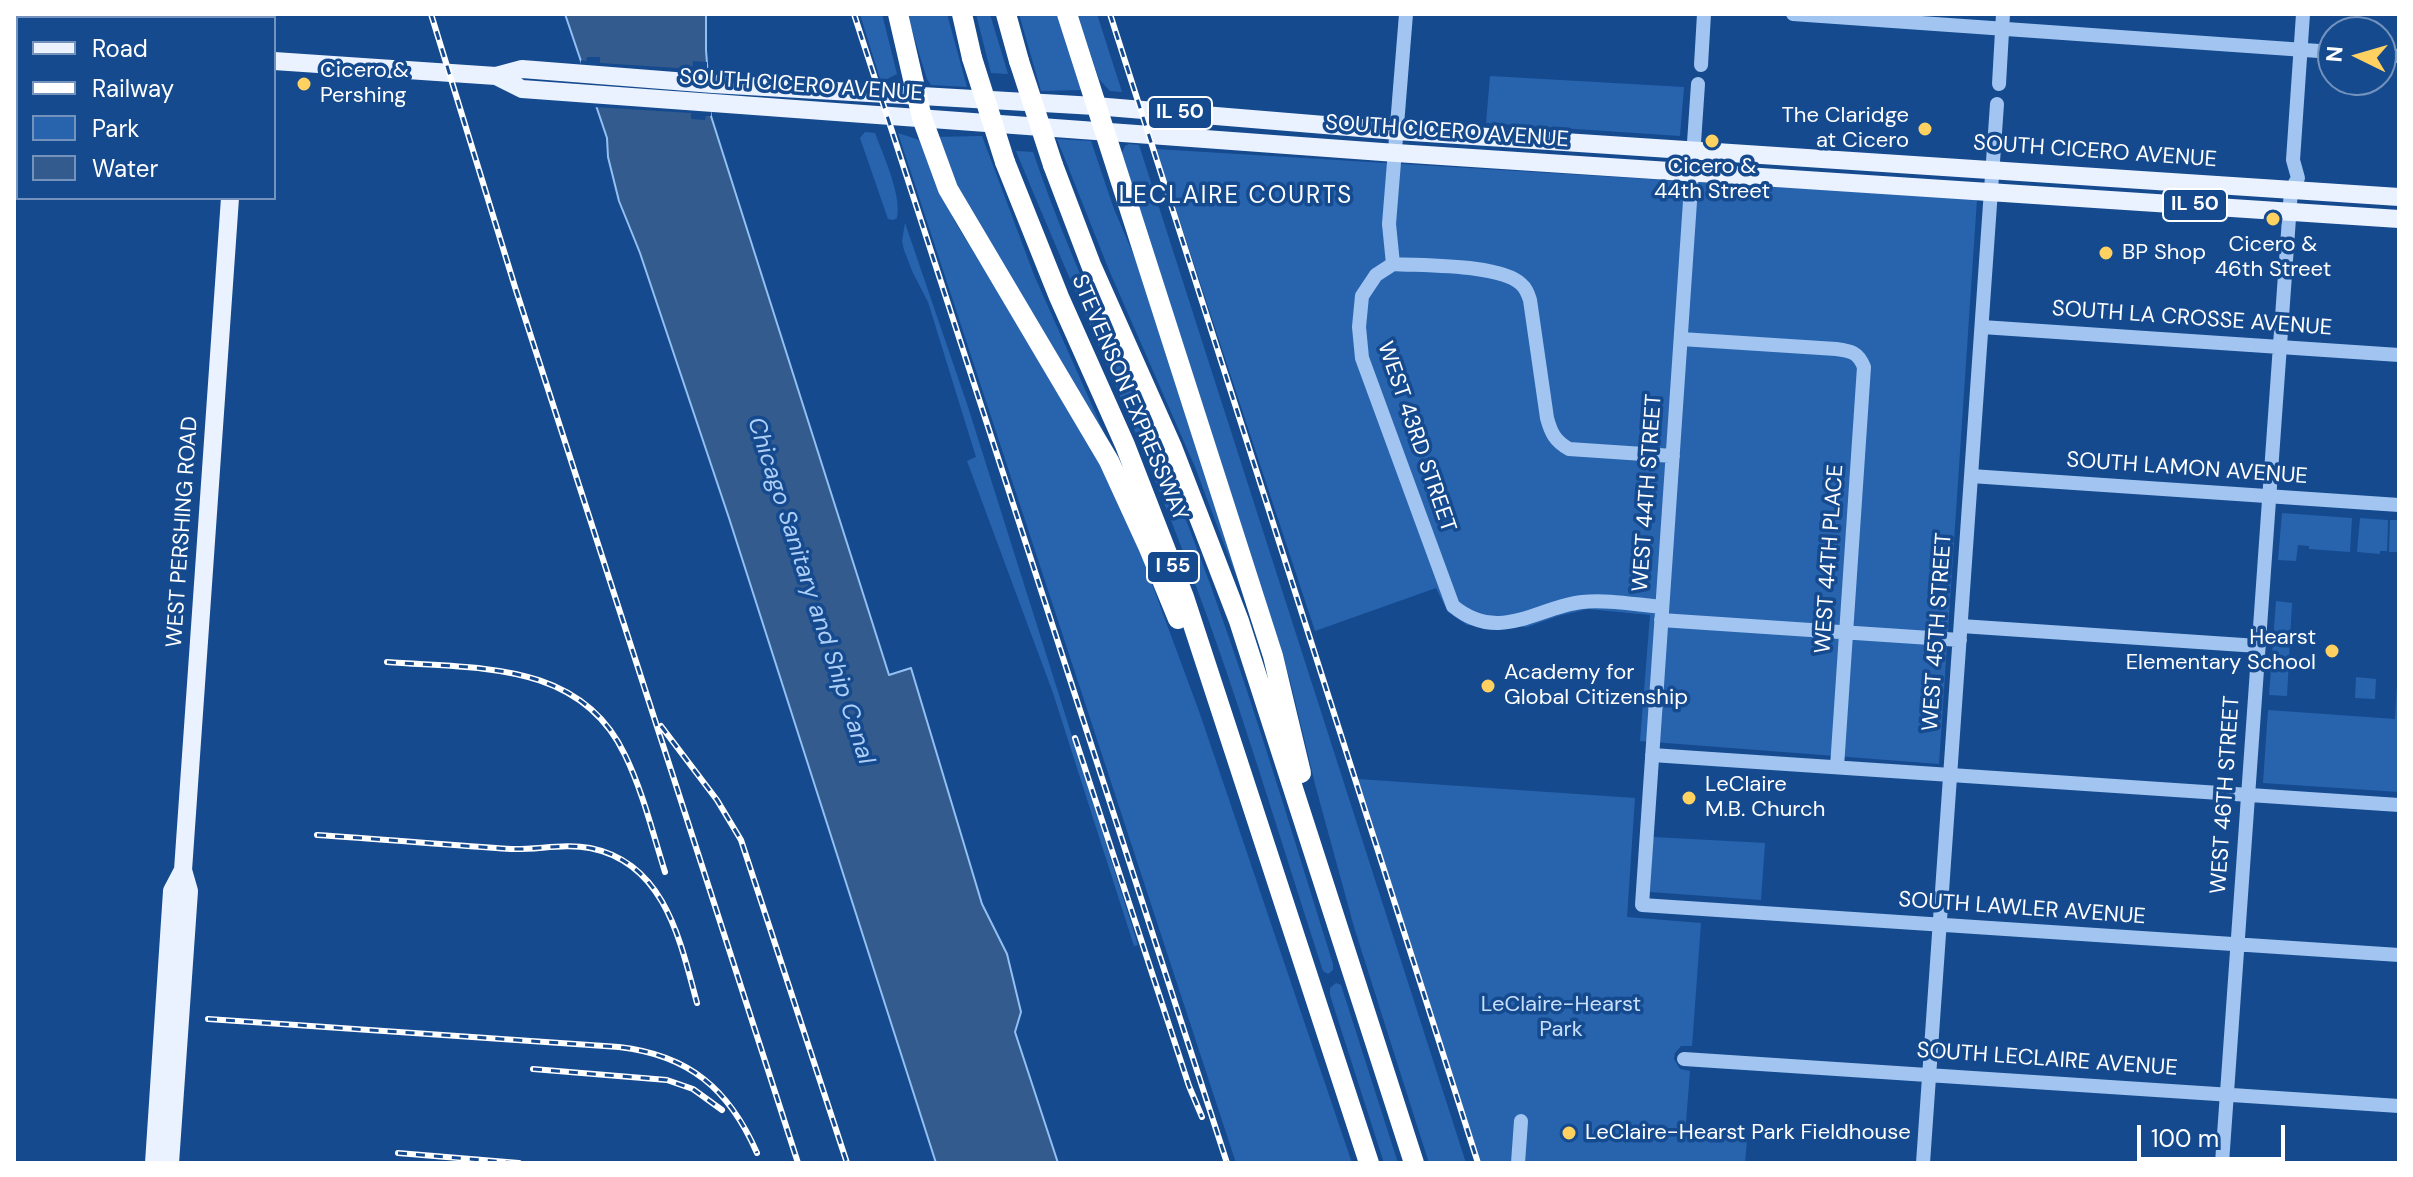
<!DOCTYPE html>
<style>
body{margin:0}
#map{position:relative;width:2413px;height:1177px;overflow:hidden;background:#154a8f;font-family:"DM Sans",sans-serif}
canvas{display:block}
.frame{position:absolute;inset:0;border:16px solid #fff;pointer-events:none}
.legend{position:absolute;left:16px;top:16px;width:260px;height:184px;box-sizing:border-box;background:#154a8f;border:2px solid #7392bc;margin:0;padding:10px 14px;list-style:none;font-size:24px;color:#fff}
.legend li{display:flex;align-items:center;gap:16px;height:40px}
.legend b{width:40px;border:2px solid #7392bc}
.north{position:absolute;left:2317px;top:16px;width:80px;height:80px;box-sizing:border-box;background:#154a8f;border:2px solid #7392bc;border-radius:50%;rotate:275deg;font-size:22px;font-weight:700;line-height:32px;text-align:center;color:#fff}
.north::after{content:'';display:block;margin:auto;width:28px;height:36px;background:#ffd160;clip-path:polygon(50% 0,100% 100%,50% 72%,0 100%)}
.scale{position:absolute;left:2137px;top:1125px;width:148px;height:36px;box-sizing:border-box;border:4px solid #fff;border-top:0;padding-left:10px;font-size:24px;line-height:28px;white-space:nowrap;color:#fff;-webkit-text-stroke:6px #154a8f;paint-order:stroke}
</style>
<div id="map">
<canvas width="2413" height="1177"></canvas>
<div class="frame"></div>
<ul class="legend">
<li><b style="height:10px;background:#eaf2ff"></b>Road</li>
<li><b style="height:10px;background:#fff"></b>Railway</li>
<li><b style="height:22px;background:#2864ae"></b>Park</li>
<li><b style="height:22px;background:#345b8d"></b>Water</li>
</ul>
<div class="north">N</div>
<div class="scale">100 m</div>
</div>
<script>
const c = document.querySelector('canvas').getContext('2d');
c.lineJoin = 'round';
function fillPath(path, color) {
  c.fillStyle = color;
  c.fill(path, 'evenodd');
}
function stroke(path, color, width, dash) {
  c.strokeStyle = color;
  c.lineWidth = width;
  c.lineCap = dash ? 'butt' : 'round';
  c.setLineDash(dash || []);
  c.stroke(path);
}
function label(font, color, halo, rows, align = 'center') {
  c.font = font + ' "DM Sans",sans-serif';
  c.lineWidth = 7;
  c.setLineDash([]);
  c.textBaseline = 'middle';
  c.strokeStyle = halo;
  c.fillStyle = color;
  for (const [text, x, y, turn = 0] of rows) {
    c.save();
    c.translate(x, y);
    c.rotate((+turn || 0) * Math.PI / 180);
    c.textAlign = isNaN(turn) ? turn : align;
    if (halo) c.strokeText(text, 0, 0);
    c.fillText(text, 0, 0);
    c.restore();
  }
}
const green = new Path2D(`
 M860,14h22l15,60 -16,8z
 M907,14h40l20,73 -36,-2 -4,-6z
 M976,14h14l18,60 -17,-1z
 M1019,14h42l22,76 -42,1z
 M1077,14h20l25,78 -12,-1 -11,-12z
 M1490,76l194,11 -4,49 -194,-13z
 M865,132l10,1c8,22 27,62 22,85l-4,2 -5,-1 -28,-81z
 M898,133l21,7 36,82 147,238 33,78 65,176 152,449h-116z
 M982,136l52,139 81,182 -151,-250 -28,-70z
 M1057,139l34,2 23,68 26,61 115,356 -60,-159 -86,-197z
 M1129,144l10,1 327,1018h-37l-75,-236 -38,-139 -26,-108 -169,-525 4,-9z
 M1156,149l821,50 -38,565 -299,-23 10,-126 -62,-6 -30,7 -31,11 -60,-2 -19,-13 -12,-24 -121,43z
 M1016,151l17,1c44,130 109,252 158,381 54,141 97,287 142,431v6l-5,4 -5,-3c-44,-135 -84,-272 -134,-404 -53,-141 -116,-277 -173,-416z
 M905,223l63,184 170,538 -4,1 -81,-253 -86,-232 9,-4 -48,-155 -15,-29 -9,-23 -2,-9z
 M2282,513l70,5 -2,34 -41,-3v-3l-11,-1 -2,16 -18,-1z
 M2360,518l28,2 -1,31h-7v3l-23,-2z
 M2390,520h9v32h-10z
 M2276,601l16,2 -5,93 -18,-1z
 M2356,677l20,2 -1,20 -20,-1z
 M2397,685l2,107 -136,-9 5,-73 127,9z
 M1358,779l277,19 -8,119 74,6 -9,123h-11l-6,7 -1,6 6,10 10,2 -5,64 62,5 -2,23h-264z
 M1653,837l112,6 -4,57 -111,-8z
 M1336,983l5,2 57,178h-14l-54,-168v-7z`);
const water = new Path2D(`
 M565,14h141v36l5,66 178,559 22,-7 71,236 25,50 14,58 -6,20 43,131h-122l-207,-645 -89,-265 -21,-52 -11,-44 -1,-19z`);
const pier = new Path2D(`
 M587,57h13v6l92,6 1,-8 14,1v6l6,1 1,4 -3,43h-5l-1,4 -14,-1v-6l-98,-6 -13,-39 1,-8 5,1z`);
const minor = new Path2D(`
 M1793,14l540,38
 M2381,55l18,1
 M1701,65l3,-51
 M1698,84l-56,821 757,50
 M1999,84l4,-70
 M1393,264l-4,-40 17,-210
 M1982,327l417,28
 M1681,339l155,10c15,2 22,3 28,18l-27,400
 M1971,476l428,29
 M1662,607c-25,-2 -54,-8 -80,-5 -45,5 -83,42 -129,4l-91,-248 -3,-31 3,-31 14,-21 17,-11c31,2 107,0 128,20 5,4 7,10 9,16l17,118c4,15 8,23 22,31l104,7
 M1661,620l299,20
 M1961,626l297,20
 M1652,755l747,50
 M1684,1059l715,47
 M1518,1163l3,-42
 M1923,1163l74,-1059
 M2222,1163l69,-973 7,-12 -5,-18 10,-146`);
const major = new Path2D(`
 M14,39h4
 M274,61l222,15 26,-7 191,15 382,22 302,25 1002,66
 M496,76l26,13 874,64 1003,66
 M154,1163l18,-272 11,-21
 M170,1163l19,-272 -6,-21 47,-672`);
const highway = new Path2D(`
 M898,14l24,104 26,71 161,272 39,85 30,73
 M962,14l10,44
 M1006,14l13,47
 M1067,14l206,642 28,117
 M1005,162l54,135 66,148 59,152 185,566
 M1053,165l38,100 81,182 67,174 175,542`);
const rail = new Path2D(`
 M431,14l84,273 283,876
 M854,14l373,1149
 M1110,14l368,1149
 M387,662c89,7 193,-2 238,93 18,37 28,79 40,117
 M661,726l56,74 24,40 106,323
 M1075,738l114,348 13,31
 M317,835c65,4 129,10 194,14 26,1 53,-6 79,-1 75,15 90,92 107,155
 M208,1019l411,28c70,8 110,42 138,106
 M533,1069l134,11 26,9 29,21
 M398,1153l121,10`);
const highwayBridge = new Path2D(`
 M972,58l33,104
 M1019,61l34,104`);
const markers = [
 [304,84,8,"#ffd160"],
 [1925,129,8,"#ffd160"],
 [1712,141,8,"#ffd160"],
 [2273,219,8,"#ffd160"],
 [2106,253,8,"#ffd160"],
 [2332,651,8,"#ffd160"],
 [1488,686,8,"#ffd160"],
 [1689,798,8,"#ffd160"],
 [1569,1133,8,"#ffd160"]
];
const shields = [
 [1180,113,64],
 [2195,205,64],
 [1173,567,52]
];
const shieldNames = [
 ["IL 50",1180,113],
 ["IL 50",2195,205],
 ["I 55",1173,567]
];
const poiNames = [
 ["Cicero &",320,71],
 ["Pershing",320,96],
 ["The Claridge",1909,116,"right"],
 ["at Cicero",1909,141,"right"],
 ["Cicero &",1712,167,"center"],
 ["44th Street",1712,192,"center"],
 ["Cicero &",2273,245,"center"],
 ["46th Street",2273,270,"center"],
 ["BP Shop",2122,253],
 ["Hearst",2316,638,"right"],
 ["Elementary School",2316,663,"right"],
 ["Academy for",1504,673],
 ["Global Citizenship",1504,698],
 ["LeClaire",1705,785],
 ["M.B. Church",1705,810],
 ["LeClaire-Hearst Park Fieldhouse",1585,1133]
];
const streetNames = [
 ["SOUTH CICERO AVENUE",801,86,4],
 ["SOUTH CICERO AVENUE",1447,132,4],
 ["SOUTH CICERO AVENUE",2095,152,4],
 ["SOUTH LA CROSSE AVENUE",2192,319,4],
 ["STEVENSON EXPRESSWAY",1129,398,67],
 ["WEST 43RD STREET",1416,437,71],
 ["SOUTH LAMON AVENUE",2187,469,4],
 ["WEST 44TH STREET",1648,493,-86],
 ["WEST PERSHING ROAD",183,532,-86],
 ["WEST 44TH PLACE",1830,559,-86],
 ["WEST 45TH STREET",1938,632,-86],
 ["WEST 46TH STREET",2226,795,-86],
 ["SOUTH LAWLER AVENUE",2022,909,4],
 ["SOUTH LECLAIRE AVENUE",2047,1060,4]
];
const parkNames = [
 ["LeClaire-Hearst",1561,1005],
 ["Park",1561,1030]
];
const neighbourhoodNames = [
 ["LECLAIRE COURTS",1236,197]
];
const waterNames = [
 ["Chicago Sanitary and Ship Canal",810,591,72]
];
fillPath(green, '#2864ae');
fillPath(water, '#345b8d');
stroke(water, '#93c0f3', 2);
fillPath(pier, '#154a8f');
stroke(minor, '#a1c5f0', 14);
stroke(major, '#eaf2ff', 18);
stroke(highway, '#fff', 20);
stroke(rail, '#fff', 6);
stroke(rail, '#154a8f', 3, [9]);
stroke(highwayBridge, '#fff', 20);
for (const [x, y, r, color] of markers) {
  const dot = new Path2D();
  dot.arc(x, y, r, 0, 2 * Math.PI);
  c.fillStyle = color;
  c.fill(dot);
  stroke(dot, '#154a8f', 3);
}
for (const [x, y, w] of shields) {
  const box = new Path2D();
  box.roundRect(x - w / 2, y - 16, w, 32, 6);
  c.fillStyle = '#154a8f';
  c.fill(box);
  stroke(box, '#fff', 2);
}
label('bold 20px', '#fff', null, shieldNames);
label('22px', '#fff', '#154a8f', poiNames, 'left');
label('22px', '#fff', '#154a8f', streetNames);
label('22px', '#c8dffb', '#154a8f', parkNames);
c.letterSpacing = '2px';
label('24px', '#fff', '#154a8f', neighbourhoodNames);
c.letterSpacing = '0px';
label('italic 24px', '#adcff7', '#154a8f', waterNames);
</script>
